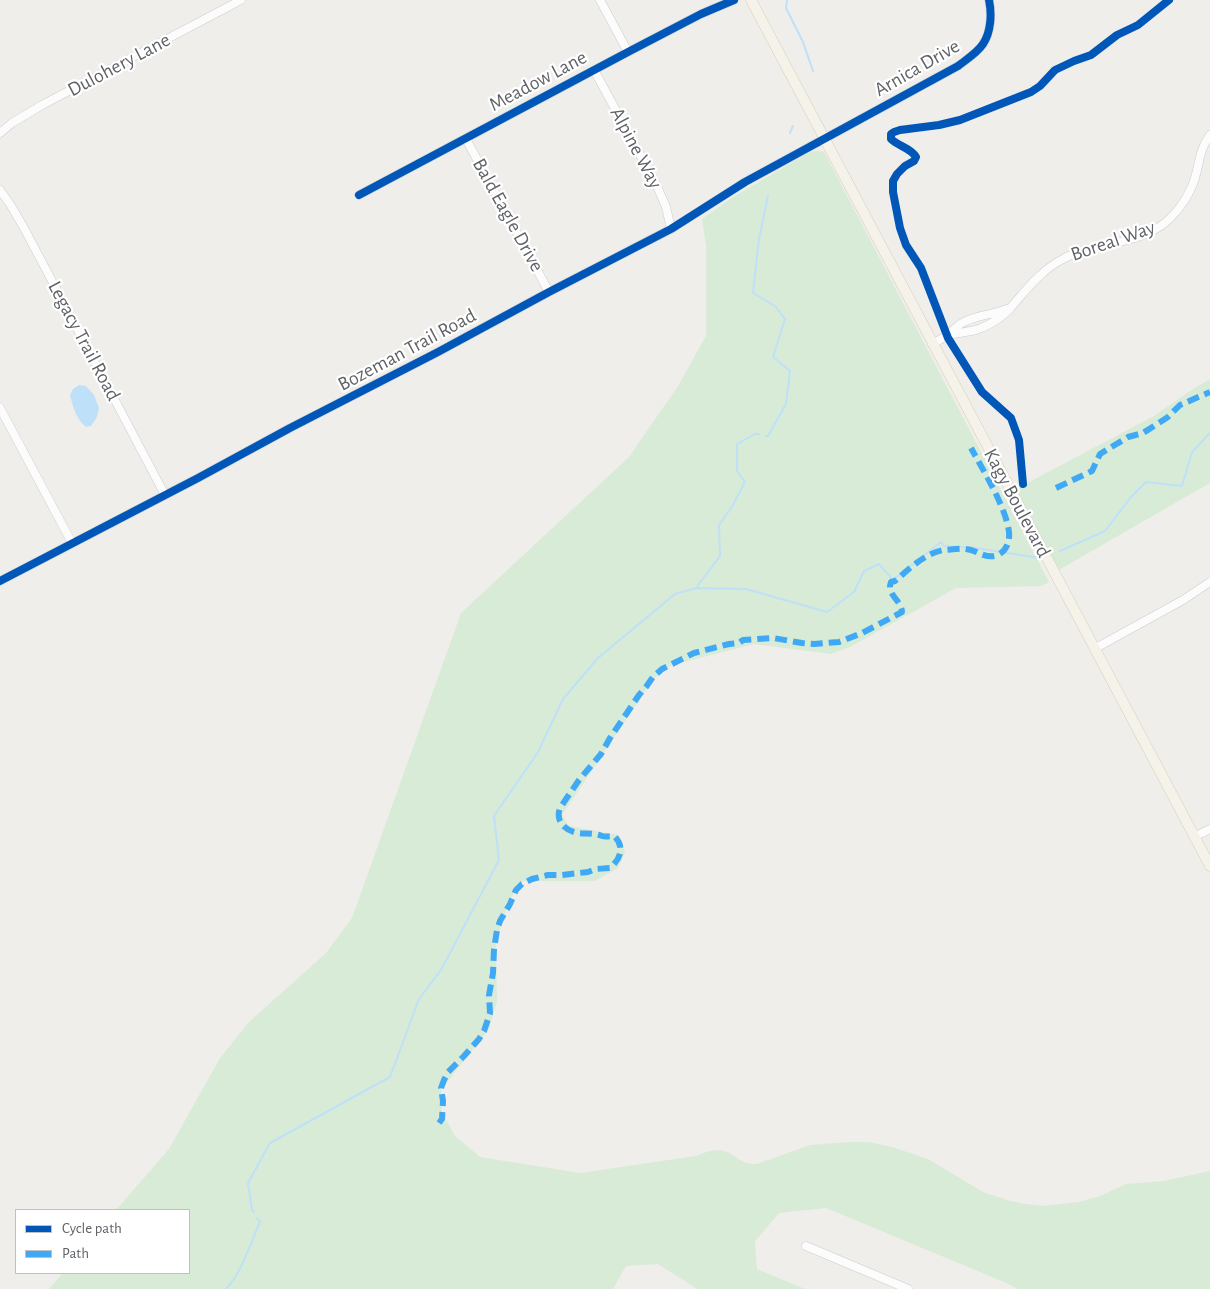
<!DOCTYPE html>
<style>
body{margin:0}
#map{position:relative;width:1210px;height:1289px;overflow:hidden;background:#efeeea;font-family:"Alegreya Sans",sans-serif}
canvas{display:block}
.legend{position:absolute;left:15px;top:1209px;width:175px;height:65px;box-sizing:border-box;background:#fff;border:1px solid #bfc1c3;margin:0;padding:6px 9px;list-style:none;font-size:15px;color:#5f6368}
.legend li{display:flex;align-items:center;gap:10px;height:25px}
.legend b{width:25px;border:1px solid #bfc1c3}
</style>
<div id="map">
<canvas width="1210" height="1289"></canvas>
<ul class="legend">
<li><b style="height:6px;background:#0057b8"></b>Cycle path</li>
<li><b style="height:6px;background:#3fa9f5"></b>Path</li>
</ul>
</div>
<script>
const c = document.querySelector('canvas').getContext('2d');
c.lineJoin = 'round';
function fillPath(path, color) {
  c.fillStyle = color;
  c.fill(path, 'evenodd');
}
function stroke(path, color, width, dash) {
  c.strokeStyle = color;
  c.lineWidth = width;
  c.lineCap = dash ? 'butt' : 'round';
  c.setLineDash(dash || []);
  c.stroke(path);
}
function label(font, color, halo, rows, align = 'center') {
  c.font = font + ' "Alegreya Sans",sans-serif';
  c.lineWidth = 4.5;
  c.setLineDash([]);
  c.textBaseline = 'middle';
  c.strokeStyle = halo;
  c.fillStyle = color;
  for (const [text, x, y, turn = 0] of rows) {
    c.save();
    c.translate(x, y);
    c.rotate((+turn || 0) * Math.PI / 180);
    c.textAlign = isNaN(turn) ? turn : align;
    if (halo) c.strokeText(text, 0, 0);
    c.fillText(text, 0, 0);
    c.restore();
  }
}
const green = new Path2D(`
 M817,151l7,1 225,430 -8,4 -85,2 -106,59 -19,7 -77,-10 -82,21 -18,13 -92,137 7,11 50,9 6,18 -7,15 -23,13h-72l-13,18 -14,43 1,59 -8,28 -48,61 1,22 13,24 25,21 100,16 116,-17c7,-3 15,-6 24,-6 15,2 18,15 37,14l53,-19 39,-3h20l23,5 36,12 55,33 27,9 16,3 17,2 36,-4 21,-6 26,-12 38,-3 46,-10v118h-192l-14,-7 -178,-74 -47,5 -24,28 2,28 48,20h-108l-39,-25 -32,2 -13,23h-564l14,-16h126v-63h-73l53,-61 51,-91 29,-36 77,-69 26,-35 109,-305 168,-156 49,-71 28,-50v-90l-4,-27 28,-20 80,-47z
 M1210,379v104l-153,88 -43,-81 140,-74 39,-27z`);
const water = new Path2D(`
 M79,385l7,1 8,9 5,13 -2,9 -6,9 -5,1c-10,-8 -13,-20 -16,-32l3,-6z`);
const stream = new Path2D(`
 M787,0l-1,8 17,34 10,29
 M790,133l3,-7
 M766,436h2l18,-32 4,-33 -17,-14 12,-38 -10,-13 -22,-13 6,-54 9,-43
 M1060,551l45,-20 26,-34 15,-15 36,4 10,-34 18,-19
 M696,588l24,-32 -1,-31 14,-20 12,-23 -8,-11v-27l18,-10h4
 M254,1212l-2,-2 -4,-27 22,-40 120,-66 29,-78 22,-29 58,-110 -5,-44 44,-64 25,-53 35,-41 77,-64 21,-6 50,1 81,23 27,-20 10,-21 15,-7 14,16 48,-38 3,4 32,2 63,10 2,-1
 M226,1289c14,-13 26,-49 34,-67l-3,-4`);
const minor = new Path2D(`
 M600,0l28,52
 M594,70l63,116 9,21 5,22
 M0,133l12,-10 30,-18 199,-105
 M466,139l83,153
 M0,190l10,14 14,24 141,267
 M359,195l269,-143 73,-38 33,-14
 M948,335c5,-5 10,-10 16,-13 13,-7 29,-7 43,-13
 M932,344c6,-3 12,-7 17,-9 9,-2 18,-3 27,-5 9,-3 18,-8 26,-14 6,-4 11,-11 16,-17 13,-15 27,-31 45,-40 32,-18 74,-13 103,-37 13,-11 24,-28 29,-44 5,-17 4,-27 15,-43
 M0,408l72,135
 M0,581l198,-103 92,-50 148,-76 111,-60 122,-63 74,-47 213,-116c9,-7 19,-13 25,-22 8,-12 9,-30 6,-44
 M1094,649l89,-49 27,-18
 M1194,837l16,-8
 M806,1246l102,43`);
const major = new Path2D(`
 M751,0l459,866`);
const quiet = new Path2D(`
 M1056,488l36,-17 8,-17 28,-17 15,-4 25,-16 12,-12 30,-13
 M439,1123l3,-4 1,-18 -2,-13 3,-8 4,-8 16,-16 15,-17 5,-8 6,-18 -1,-18 4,-22 1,-24 3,-19 3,-9 10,-17 6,-14 6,-6 10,-5 16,-4h14l26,-3 8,-3 14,-1c11,-9 15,-22 4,-32 -4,0 -9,1 -12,0 -3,-1 -6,-2 -8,-2 -6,-1 -11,0 -16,-1 -13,-2 -23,-12 -18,-25l19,-28 22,-26 9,-16 29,-43 7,-8 7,-10 9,-8 32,-16 35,-9 10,-1 4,-3 30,-2 29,5 12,1 25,-2 23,-9 40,-21c-1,-13 -16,-17 -11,-30l4,-1c14,-12 29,-27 48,-31 5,0 18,-2 23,-1 11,1 17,9 29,7 11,-3 15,-14 14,-24 -3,-25 -26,-62 -38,-84`);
const cycleway = new Path2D(`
 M359,195l269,-143 73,-38 33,-14
 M1023,484l-4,-44 -8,-22 -29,-26 -34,-54 -27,-70 -15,-23 -6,-17 -7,-36v-11l4,-7 8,-8 9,-5 2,-4c-5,-9 -18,-11 -25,-18v-5l3,-2 6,-2 39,-5 21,-5 71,-28 9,-6 15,-16 19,-9 17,-6 26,-20 21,-10 31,-25
 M0,581l198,-103 92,-50 148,-76 111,-60 122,-63 74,-47 213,-116c9,-7 19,-13 25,-22 8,-12 9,-30 6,-44`);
const streetNames = [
 ["Dulohery Lane",119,65,-28],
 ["Arnica Drive",917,68,-30],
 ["Meadow Lane",538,81,-28],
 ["Alpine Way",636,148,62],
 ["Bald Eagle Drive",508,215,61],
 ["Boreal Way",1113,241,-19],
 ["Legacy Trail Road",84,341,62],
 ["Bozeman Trail Road",407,350,-28],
 ["Kagy Boulevard",1017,503,62]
];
fillPath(green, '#d8ebd6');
fillPath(water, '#bfe0f9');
stroke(stream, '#bfe0f9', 2);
stroke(minor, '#cbcccc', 9);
stroke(major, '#d7ceb8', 11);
stroke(minor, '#fdfcfc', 8);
stroke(major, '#f4f2e9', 10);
stroke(quiet, '#3fa9f5', 6, [12, 6]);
stroke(cycleway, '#0057b8', 8);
label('20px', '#5f6368', '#fff', streetNames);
</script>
